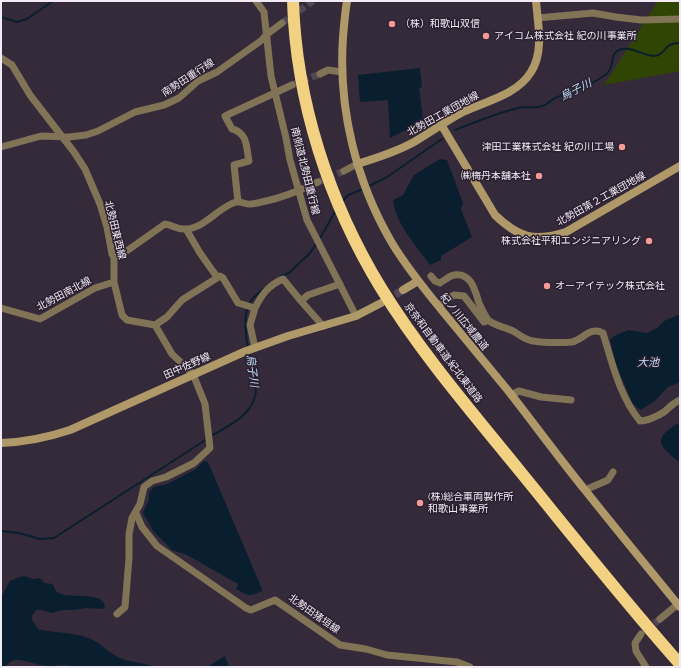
<!DOCTYPE html>
<meta charset="utf-8">
<style>
body{margin:0}
#map{position:relative;width:681px;height:668px;overflow:hidden;background:#352a3a;font-family:Raleway,sans-serif}
canvas{display:block}
.frame{position:absolute;inset:0;border:2px solid #f2ebf6;pointer-events:none}
</style>
<div id="map">
<canvas width="681" height="668"></canvas>
<div class="frame"></div>
</div>
<script>
const c = document.querySelector('canvas').getContext('2d');
c.lineJoin = 'round';
function fillPath(path, color) {
  c.fillStyle = color;
  c.fill(path, 'evenodd');
}
function stroke(path, color, width, dash) {
  c.strokeStyle = color;
  c.lineWidth = width;
  c.lineCap = dash ? 'butt' : 'round';
  c.setLineDash(dash || []);
  c.stroke(path);
}
function label(font, color, halo, rows, align = 'center') {
  c.font = font + ' Raleway,"Noto Sans JP",sans-serif';
  c.lineWidth = 3;
  c.setLineDash([]);
  c.textBaseline = 'middle';
  c.strokeStyle = halo;
  c.fillStyle = color;
  for (const [text, x, y, turn = 0] of rows) {
    c.save();
    c.translate(x, y);
    c.rotate((+turn || 0) * Math.PI / 180);
    c.textAlign = isNaN(turn) ? turn : align;
    if (halo) c.strokeText(text, 0, 0);
    c.fillText(text, 0, 0);
    c.restore();
  }
}
const green = new Path2D(`
 M658,1h22v70l-76,14z`);
const water = new Path2D(`
 M420,68l2,20 -3,-1 4,33 -15,9 -18,9 -2,-38 -28,2 -2,-27z
 M440,159l7,1 16,43 -2,6 11,28 -31,19v4l-11,5c-13,-18 -35,-42 -37,-65l10,-5 11,-20z
 M680,314v68l-12,5 -14,15 -14,8 -7,-6 -17,-39 -6,-25 4,-4 14,-6 19,3 10,-5 7,-7z
 M680,423v40c-9,-9 -29,-19 -13,-32 4,-3 8,-7 13,-8z
 M204,461l4,1 54,127v2c-13,6 -14,5 -26,-2l2,-5 -51,-29 -15,-5 -18,-18 -10,-17 -1,-3 6,-12v-8l5,-5 13,-3 29,-15z
 M24,576l10,3 6,-1 5,5 7,1c2,2 3,6 5,8 11,8 47,-2 48,15l-3,2 -16,-1 -12,2h-12l-11,3 -9,-3h-6l-4,6v4l6,9c18,5 38,2 55,11 10,5 18,15 29,19 11,4 22,3 33,8h-84c-7,-4 -14,-1 -22,-1 -11,0 -23,-7 -34,-6 -5,1 -7,4 -10,7h-4v-70l9,-16 9,-4z
 M225,656l4,11h-22z`);
const stream = new Path2D(`
 M1,17l16,5 10,-3 26,-18
 M455,130c21,-8 42,-17 63,-22 8,-2 16,1 24,-2 5,-1 9,-6 13,-8 11,-5 24,-8 34,-13 6,-4 16,-8 20,-14 5,-7 1,-17 10,-21 11,-5 24,6 35,6 13,-1 8,-13 26,-13
 M367,187l20,-10 55,-38
 M342,202l6,-7 15,-6
 M319,240l17,-30
 M281,276l8,-3 21,-20 7,-10
 M248,349c-2,-14 -6,-36 3,-48 3,-5 8,-8 12,-12
 M211,436c20,-12 46,-22 45,-50 0,-10 -5,-22 -7,-33
 M1,531l18,2 21,6 14,-1 153,-99`);
const streetTunnel = new Path2D(`
 M282,23l31,-22
 M292,85l28,-11
 M318,182l26,-11
 M646,630l14,-11`);
const secondaryTunnel = new Path2D(`
 M385,301l18,-11`);
const street = new Path2D(`
 M256,1l8,11 7,64 15,62 4,22 17,60 49,96
 M537,18l56,-5 23,4 25,3 39,-1
 M1,58l11,7 18,30 44,57 11,17 15,35 7,23 5,27 2,4v24l8,33 5,5 28,5 17,29 21,20 12,30 5,44 -16,15 -28,14 -14,4 -8,6 -4,17 -8,14 -3,16v24l-4,49 -8,7
 M320,74l8,-4 14,2
 M1,147l40,-11 28,1 17,-2 12,-4 37,-19 29,-7 15,-7 19,-17 19,-9 45,-32 4,-5 16,-12
 M344,171l13,-7
 M238,202l-4,-37 15,-4c-3,-14 -1,-28 -17,-32l-7,-13 67,-31
 M186,229l14,24 17,24
 M114,258l7,-3 44,-31c8,1 13,6 21,5 20,-1 32,-22 50,-27 5,-1 10,3 15,2 5,0 11,-2 15,-3 19,-4 35,-11 52,-19
 M431,276l4,5 5,2c5,-3 9,-7 14,-8 17,-3 21,15 25,28 3,6 5,11 9,17
 M301,301l22,25
 M438,305l16,-10 10,1 20,26 4,-2c7,6 17,7 25,11 5,3 10,7 16,9 8,3 34,3 43,2 12,-3 18,-16 31,-9 9,30 17,64 37,88 7,0 18,-5 24,-9 6,-5 9,-9 16,-12
 M1,308l39,11 55,-31 19,-6
 M255,308l-5,17 5,23
 M155,325l12,-8 15,-17 38,-24 3,2 15,25 17,5c7,-14 14,-23 28,-29l18,22 7,-6 32,-11
 M511,395l8,-4 22,6 30,3
 M585,490l23,-10 5,-8
 M136,513l6,14 15,19 89,62 5,2 24,-10 65,45 26,4 21,6 70,7 13,5
 M660,619l18,-15
 M641,634l-6,9 1,8 10,16`);
const secondary = new Path2D(`
 M347,1c-2,12 -3,24 -4,36 -5,71 13,145 49,206 15,25 33,47 52,70 22,27 44,53 66,80 25,32 49,65 75,97 31,39 63,78 95,117
 M442,126l53,89c24,23 39,27 71,17l114,-66
 M357,164c20,-6 39,-12 57,-22 17,-10 32,-21 49,-30 23,-11 54,-17 68,-40 13,-20 7,-48 5,-71
 M403,290l15,-9
 M1,443c25,-1 45,-5 69,-13l176,-79 42,-15 68,-20 25,-13`);
const highway = new Path2D(`
 M293,1c3,100 36,202 88,287 40,65 90,123 138,182 53,65 105,131 161,194`);
const markers = [
 [392,24,4,"#f59b97"],
 [486,36,4,"#f59b97"],
 [622,147,4,"#f59b97"],
 [539,176,4,"#f59b97"],
 [649,241,4,"#f59b97"],
 [547,286,4,"#f59b97"],
 [420,503,4,"#f59b97"]
];
const poiNames = [
 ["（株）和歌山双信",400,24],
 ["アイコム株式会社 紀の川事業所",494,36],
 ["津田工業株式会社 紀の川工場",614,147,"right"],
 ["㈱梅丹本舗本社",531,176,"right"],
 ["株式会社平和エンジニアリング",641,241,"right"],
 ["オーアイテック株式会社",555,286],
 ["(株)総合車両製作所",428,497],
 ["和歌山事業所",428,509]
];
const streetNames = [
 ["南勢田重行線",188,78,-33],
 ["北勢田工業団地線",443,114,-29],
 ["南側道北勢田重行線",305,171,76],
 ["北勢田第２工業団地線",601,199,-29],
 ["北勢田東西線",115,230,76],
 ["北勢田南北線",64,294,-28],
 ["紀ノ川広域農道",464,322,51],
 ["京奈和自動車道;紀北東道路",443,353,53],
 ["田中佐野線",187,366,-24],
 ["北勢田猪垣線",314,614,35]
];
const waterNames = [
 ["烏子川",576,90,-27],
 ["大池",648,363],
 ["烏子川",252,371,83]
];
fillPath(green, '#304403');
fillPath(water, '#091f2f');
stroke(stream, '#091f2f', 2);
stroke(streetTunnel, '#514756', 7, [7, 3.5]);
stroke(secondaryTunnel, '#514756', 8, [8, 4]);
stroke(street, '#817355', 7);
stroke(secondary, '#af9968', 8);
stroke(highway, '#f3d183', 12);
for (const [x, y, r, color] of markers) {
  const dot = new Path2D();
  dot.arc(x, y, r, 0, 2 * Math.PI);
  c.fillStyle = color;
  c.fill(dot);
  stroke(dot, '#2b2030', 1.5);
}
label('10px', '#f2ebf6', '#2b2030', poiNames, 'left');
label('10px', '#f2ebf6', '#2b2030', streetNames);
label('italic 11px', '#bde0fc', '#2b2030', waterNames);
</script>
